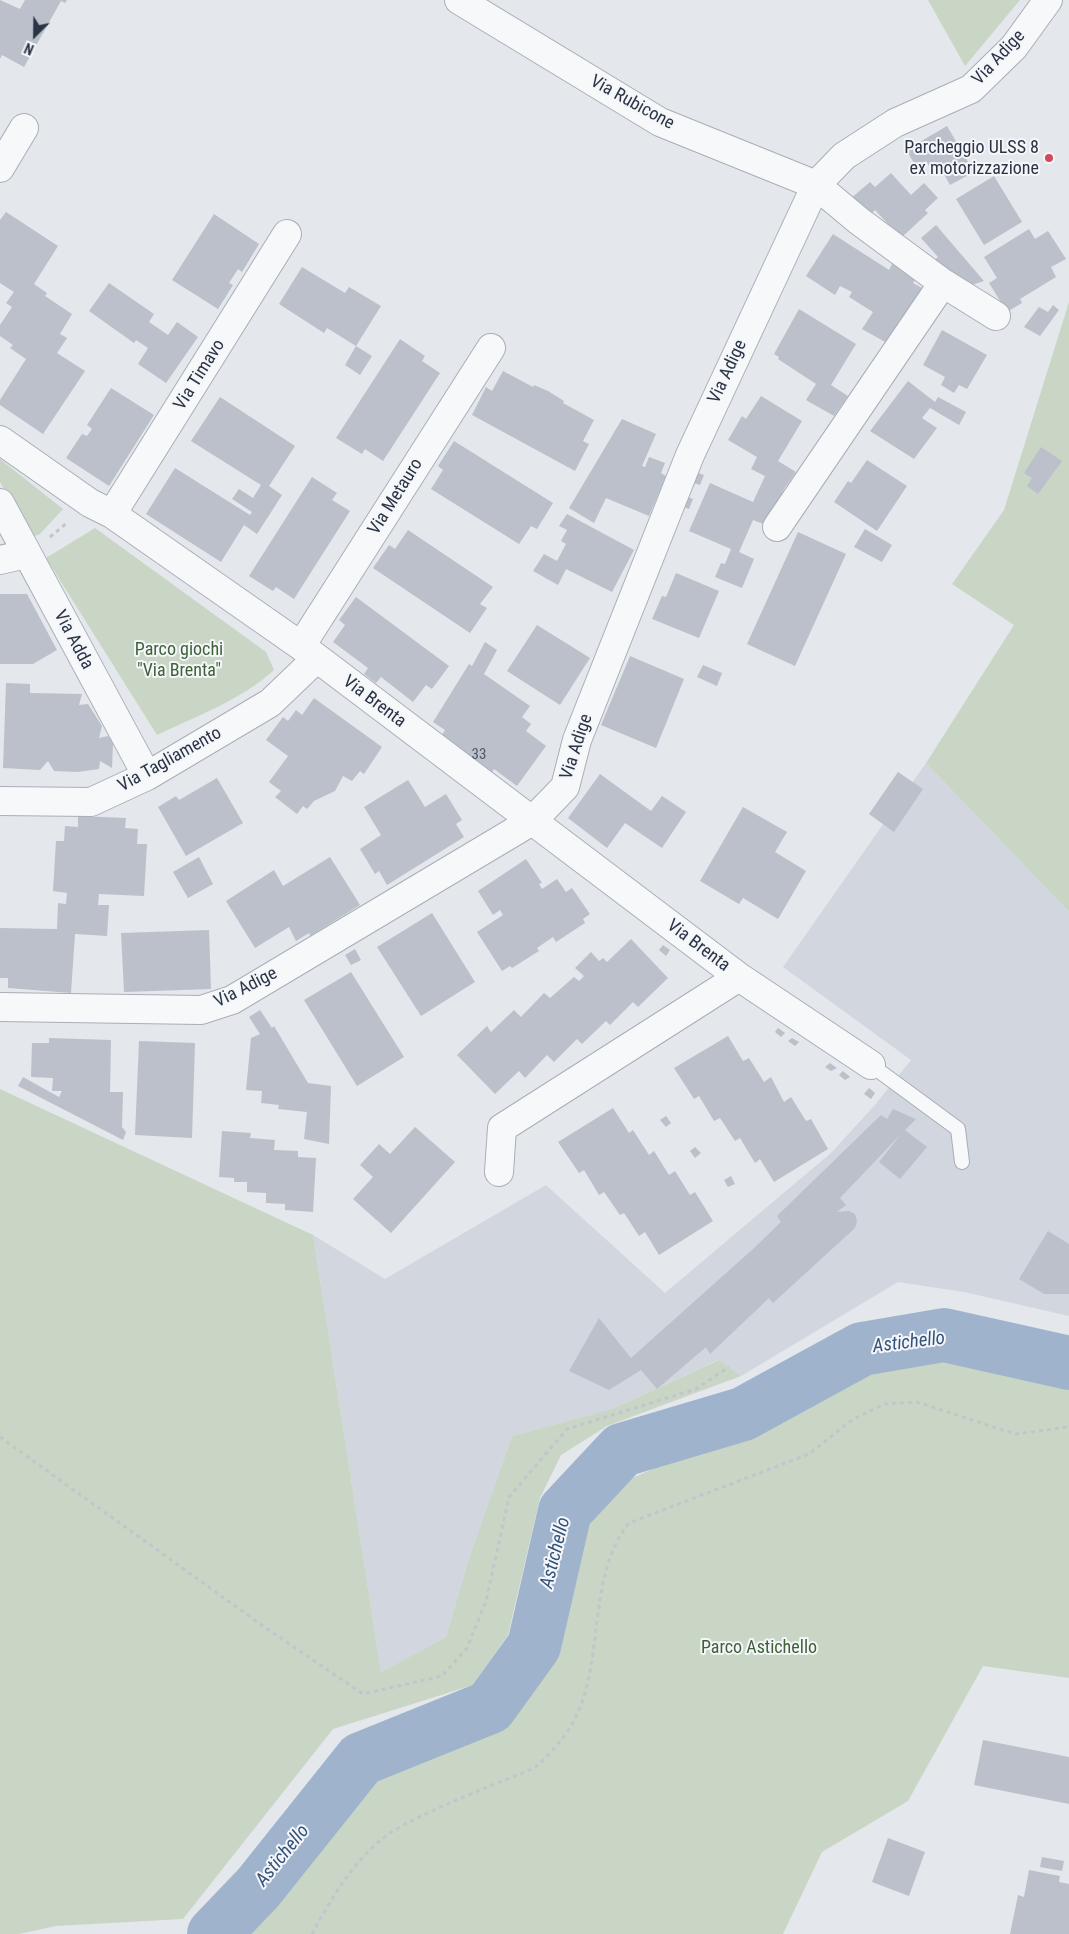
<!DOCTYPE html>
<style>
body{margin:0}
#map{position:relative;width:1069px;height:1934px;overflow:hidden;background:#e4e7ec;font-family:"Roboto Condensed",sans-serif}
canvas{display:block}
.north{position:absolute;left:10px;top:10px;width:50px;height:50px;-webkit-text-stroke:4px #f4f6f9;paint-order:stroke;rotate:203deg;font-size:14px;font-weight:700;line-height:20px;text-align:center;color:#2b3445}
.north::after{content:'';display:block;margin:auto;width:18px;height:22px;background:#2b3445;clip-path:polygon(50% 0,100% 100%,50% 72%,0 100%)}
</style>
<div id="map">
<canvas width="1069" height="1934"></canvas>
<div class="north">N</div>
</div>
<script>
const c = document.querySelector('canvas').getContext('2d');
c.lineJoin = 'round';
function fillPath(path, color) {
  c.fillStyle = color;
  c.fill(path, 'evenodd');
}
function stroke(path, color, width, dash) {
  c.strokeStyle = color;
  c.lineWidth = width;
  c.lineCap = dash ? 'butt' : 'round';
  c.setLineDash(dash || []);
  c.stroke(path);
}
function label(font, color, halo, rows, align = 'center') {
  c.font = font + ' "Roboto Condensed",sans-serif';
  c.lineWidth = 4;
  c.setLineDash([]);
  c.textBaseline = 'middle';
  c.strokeStyle = halo;
  c.fillStyle = color;
  for (const [text, x, y, turn = 0] of rows) {
    c.save();
    c.translate(x, y);
    c.rotate((+turn || 0) * Math.PI / 180);
    c.textAlign = isNaN(turn) ? turn : align;
    if (halo) c.strokeText(text, 0, 0);
    c.fillText(text, 0, 0);
    c.restore();
  }
}
const built = new Path2D(`
 M926,763l143,149v404l-105,-24 -66,-10 -157,94 -23,-16 -106,49 -100,27 -44,125 -22,76 -65,35 -68,-437 72,44 161,-94 119,108 166,-140 44,-48 36,-45 -128,-93z`);
const green = new Path2D(`
 M928,0h92l-55,66z
 M1069,302v610l-143,-149 88,-138 -62,-41 52,-74z
 M0,459l63,50 -23,25 -10,4 -30,-56z
 M95,528l171,124 8,18c-33,30 -77,46 -117,65l-111,-177z
 M0,1089l313,146 68,437 65,-35 22,-76 44,-125 100,-27 107,-49 22,16 -134,50 -46,29 -21,43 -32,137 -35,50 -140,44 -150,190 -127,7 -37,8h-19z
 M972,1357l97,18v303l-86,-12 -75,135 -86,51 -39,82h-552l151,-170 120,-54 33,-47 62,-170 84,-36 150,-78z`);
const river = new Path2D(`
 M214,1934l44,-46 103,-129 129,-52 44,-61 31,-135 57,-61 121,-36 119,-65 82,-14 125,28`);
const building = new Path2D(`
 M0,0l20,9 5,-9h42l-2,3 -4,-2 -37,66 -22,-12 -2,4z
 M947,126l27,46 -24,13 -9,-16 -8,4 -7,-12 -10,5 -10,-16z
 M891,173l20,22 13,-12 14,15 -13,12 3,3 -27,25 -26,-28 -8,8 -17,-19 20,-17 5,5z
 M994,176l28,46 -38,23 -28,-46z
 M6,212l52,34 -24,38 13,9 -2,3 27,18 -12,20 7,4 -10,15 28,18 -42,63 -43,-29v-5l26,-41 -16,-11 3,-3 -13,-9v-11l12,-18 -6,-4 8,-11 -14,-9v-63z
 M214,214l45,30 -17,28 -4,-3 -9,14 4,2 -15,24 -46,-29z
 M936,225l48,56 -21,7 -36,-22 11,-9 -17,-19z
 M1029,229l6,10 13,-8 18,28 -15,8 5,10 -36,22 2,4 -15,9 -18,-29 8,-5 -13,-21z
 M833,234l56,36 6,-12 24,16 -6,9 11,6 -37,54 -25,-14 11,-17 -24,-15 3,-5 -12,-6 -5,9 -29,-19z
 M302,267l43,26 4,-6 32,19 -25,40 -29,-18 -3,5 -45,-29z
 M109,283l45,31 -5,8 19,13 9,-13 21,15 -32,46 -28,-19 10,-16 -12,-8 -2,3 -45,-32z
 M1053,305l6,5 -19,26 -16,-9 15,-20 9,5z
 M799,309l57,35 -25,41 17,11 -14,20 -28,-16 10,-16 -38,-25 1,-2 -5,-3z
 M942,330l45,25 -20,34 -8,-4 -5,8 -13,-8 4,-8 -22,-12z
 M400,339l25,17 -3,5 18,12 -57,88 -18,-12 -3,5 -26,-16z
 M356,346l16,10 -12,19 -15,-10z
 M503,371l30,16 1,-2 14,6 16,10 -1,2 31,17 -11,21 6,3 -14,27 -103,-56 14,-28 6,4z
 M908,381l27,21 3,-5 28,15 -7,13 -29,-17 -8,10 15,10 -23,31 -44,-28z
 M111,388l43,27 -45,71 -43,-28 16,-24 5,2 5,-7 -5,-4z
 M761,396l41,25 -24,40 18,11 -12,17 -16,37 -15,-6 -14,32 15,7 -12,29 -27,-11 6,-14 4,1 6,-15 -42,-18 21,-48 43,19 12,-26 -14,-7 6,-12 -29,-17 14,-24 4,3z
 M220,397l75,49 -26,40 13,9 -25,39 -13,-9 -23,37 -75,-48 29,-46 75,47 2,-3 -20,-13 7,-10 14,9 8,-13 -70,-44z
 M622,419l34,15 -14,32 3,1 4,-10 16,6 -4,10 5,3 -17,40 -43,-18 -12,25 -25,-15z
 M454,441l99,62 -16,26 -6,-3 -12,18 -88,-55 12,-19 -5,-4z
 M1041,447l21,14 -24,33 -11,-8 5,-8 -8,-5z
 M867,460l40,26 -30,45 -43,-29 14,-21 3,2z
 M695,472l9,3 -4,10 -9,-3z
 M312,477l25,16 -5,7 18,11 -56,88 -18,-12 -3,4 -24,-15z
 M685,496l8,3 -4,10 -8,-3z
 M567,514l67,36 -22,42 -46,-23 -8,16 -25,-14 11,-17 13,7 9,-17 -5,-3 6,-11 -8,-4z
 M865,529l27,16 -10,17 -28,-15z
 M408,530l85,57 -13,17 7,4 -17,25 -97,-65 16,-23 6,4z
 M798,532l48,22 -51,112 -48,-22z
 M676,573l43,18 -20,47 -47,-19 10,-23 4,1z
 M0,594h27l30,56 -24,14h-33z
 M356,597l93,69 -17,23 -6,-4 -13,17 -32,-25 -5,6 -12,-9 4,-6 -35,-26 12,-17 -6,-5z
 M537,625l53,33 -30,47 -53,-34z
 M485,642l12,8 -13,24 46,32 -8,11 9,7 -5,7 20,15 -29,40 -23,-17 -6,9 -46,-33 5,-7 -5,-3 3,-5 -12,-8 36,-58 3,2z
 M630,656l54,23 -28,69 -55,-23z
 M703,665l19,8 -5,13 -20,-9z
 M6,683l24,1v9l52,1 -3,11 9,-1 14,22 -3,12 9,-2 5,7 -1,25 -12,-7 -1,8 -21,3 -24,-1 -6,-10 -8,9 -37,-2z
 M314,698l68,49 -18,27 -4,-3 -8,10 -9,-5 -8,15 -21,10 -7,8 -4,-3 -6,8 -22,-17 6,-6 -12,-9 19,-26 -22,-16 17,-23 5,4 8,-11 6,5z
 M898,772l25,17 -29,43 -25,-18z
 M600,774l51,37 11,-15 24,16 -24,36 -37,-25 -18,25 -39,-30z
 M217,778l26,45 -57,33 -28,-49 18,-11 3,4z
 M408,780l17,27 21,-13 16,26 -6,4 8,13 -77,48 -8,-14 -4,3 -15,-25 21,-14 -17,-28z
 M743,807l44,25 -12,20 31,19 -28,48 -35,-21 -4,6 -39,-23z
 M78,816l48,2 -1,10 13,1 -1,15h10l-3,52 -45,-2 -1,11h11l-2,31 -32,-2 -4,59 -63,-5v-10h-8v-50l57,1 1,-26 8,1 1,-11 -14,-2 3,-50h8l1,-15 13,1z
 M199,857l14,27 -25,14 -15,-26z
 M330,857l30,48 -50,31 -1,-3 -13,8 -7,-14 -34,21 -29,-47 48,-31 9,16z
 M526,859l16,24 -3,1 3,5 15,-10 9,13 6,-4 18,26 -7,5 2,4 -29,19 -3,-5 -16,11 2,3 -27,17 -2,-2 -8,5 -25,-39 26,-17 -3,-5 -7,5 -15,-24z
 M432,913l43,69 -54,34 -44,-69z
 M209,930l2,59 -87,3 -3,-59z
 M631,939l37,39 -30,29 -5,-5 -23,23 -4,-4 -24,23 -5,-5 -23,23 -7,-7 -22,23 -6,-7 -24,23 -38,-39 30,-29 4,6 23,-22 7,7 23,-24 6,5 24,-21 5,4 5,-5 -9,-8 16,-16 8,9 4,-3 4,4z
 M663,945l7,5 -4,6 -7,-6z
 M355,949l6,11 -10,5 -6,-10z
 M351,972l53,85 -47,29 -53,-86z
 M260,1010l12,18 2,-2 34,57 23,3 -2,58 -25,-5 3,-27 -29,-3 1,-4 -18,-2 1,-12 -16,-1 5,-52 9,-4 -11,-17z
 M778,1028l7,5 -4,4 -6,-5z
 M728,1036l15,25 6,-3 15,24 7,-5 13,25 7,-5 15,24 5,-2 17,30 -54,33 -14,-23 -5,4 -15,-25 -5,3 -15,-23 -6,3 -15,-25 -5,3 -20,-31z
 M49,1038l62,2 -1,52h13l-1,35 4,5 -3,8 -105,-54 5,-9 36,20 3,-6h-10l1,-13 -22,-1 1,-34h17z
 M792,1038l7,4 -4,4 -7,-5z
 M139,1041l56,2 -3,95 -57,-3z
 M830,1063l7,5 -6,3 -6,-4z
 M843,1071l7,6 -5,3 -6,-5z
 M869,1088l6,5 -4,6 -7,-5z
 M613,1108l16,25 4,-3 16,25 5,-4 15,24 6,-4 15,24 5,-3 18,29 -54,34 -14,-23 -6,4 -15,-23 -4,2 -16,-23 -5,3 -15,-25 -5,3 -21,-31z
 M893,1109l23,10 -11,11 22,17 -27,32 -21,-17 22,-28 -61,64 6,7 -9,7 12,-1 6,3 2,7 -2,7 -82,75 -4,-5 -59,56 -4,-7 -49,42 -16,-19 -32,20 -40,-19 30,-53 32,40 122,-109 28,-27 -4,-6 104,-101 6,4z
 M666,1116l5,7 -5,4 -6,-7z
 M415,1127l40,35 -64,71 -38,-34 20,-22 -13,-12 19,-21 11,10z
 M222,1131l29,2 -1,5 25,2 -1,10 24,1v6l18,1 -3,54 -28,-2v-6l-19,-1v-10l-19,-1v-10h-13v-4l-15,-1z
 M695,1147l6,6 -6,5 -5,-7z
 M731,1176l4,8 -7,3 -4,-7z
 M1048,1231l21,13v50h-25l-25,-15z
 M983,1740l86,17v47l-95,-19z
 M888,1838l37,14 -16,44 -37,-14z
 M1042,1857l22,4 -2,10 -22,-4z
 M1029,1870l31,6 -1,6 10,2v50h-59l8,-39 6,2z`);
const path = new Path2D(`
 M50,537l18,-15
 M0,1437l263,189 100,68 79,-18 25,-28 19,-47 23,-104 58,-68 129,-40 33,-22
 M312,1934c21,-39 48,-85 88,-107 31,-17 64,-30 97,-44 12,-5 26,-9 38,-16 9,-6 19,-19 26,-27 50,-60 20,-157 68,-217l180,-69 43,-34 32,-16 33,-2 98,32 54,-7`);
const service = new Path2D(`
 M871,1065l87,64 4,33`);
const minor = new Path2D(`
 M459,0l201,122 156,63 43,36 84,62 53,33
 M0,168l24,-40
 M0,440l90,63 22,11 189,132 438,331 132,88
 M0,503l147,273
 M112,514l175,-280
 M777,527l166,-244
 M0,560l26,-6
 M301,646l190,-298
 M0,801l91,1 56,-26 123,-73 46,-44
 M0,1007l201,3 31,-10 300,-179 33,-34 12,-47 113,-285 126,-270 28,-29 51,-33 76,-34 43,-42 34,-47
 M499,1172l3,-44 237,-151`);
const markers = [
 [1049,158,5,"#d1495b"]
];
const numberNames = [
 ["33",479,755]
];
const streetNames = [
 ["Via Adige",999,58,-47],
 ["Via Rubicone",632,103,29],
 ["Via Adige",728,372,-65],
 ["Via Timavo",200,375,-58],
 ["Via Metauro",396,497,-58],
 ["Via Adda",73,640,62],
 ["Via Brenta",374,702,37],
 ["Via Adige",577,747,-72],
 ["Via Tagliamento",170,760,-29],
 ["Via Brenta",698,946,37],
 ["Via Adige",246,988,-27]
];
const poiNames = [
 ["Parcheggio ULSS 8",1039,148],
 ["ex motorizzazione",1039,169]
];
const parkNames = [
 ["Parco giochi",179,650],
 ["\"Via Brenta\"",179,671],
 ["Parco Astichello",759,1648]
];
const waterNames = [
 ["Astichello",909,1343,-7],
 ["Astichello",556,1553,-76],
 ["Astichello",283,1856,-51]
];
fillPath(built, '#d2d6de');
fillPath(green, '#c9d6c5');
stroke(river, '#9fb4cc', 54);
fillPath(building, '#bbc0ca');
stroke(service, '#a9aeb7', 16);
stroke(minor, '#a9aeb7', 30);
stroke(path, '#c2c5cb', 3, [4, 4]);
stroke(service, '#f7f8fa', 14);
stroke(minor, '#f7f8fa', 28);
for (const [x, y, r, color] of markers) {
  const dot = new Path2D();
  dot.arc(x, y, r, 0, 2 * Math.PI);
  c.fillStyle = color;
  c.fill(dot);
  stroke(dot, '#f4f6f9', 2);
}
label('15px', '#4f5766', null, numberNames);
label('18px', '#2b3445', '#f4f6f9', streetNames);
label('18px', '#2b3445', '#f4f6f9', poiNames, 'right');
label('18px', '#3f6138', '#f4f6f9', parkNames);
label('italic 19px', '#34527a', '#f4f6f9', waterNames);
</script>
